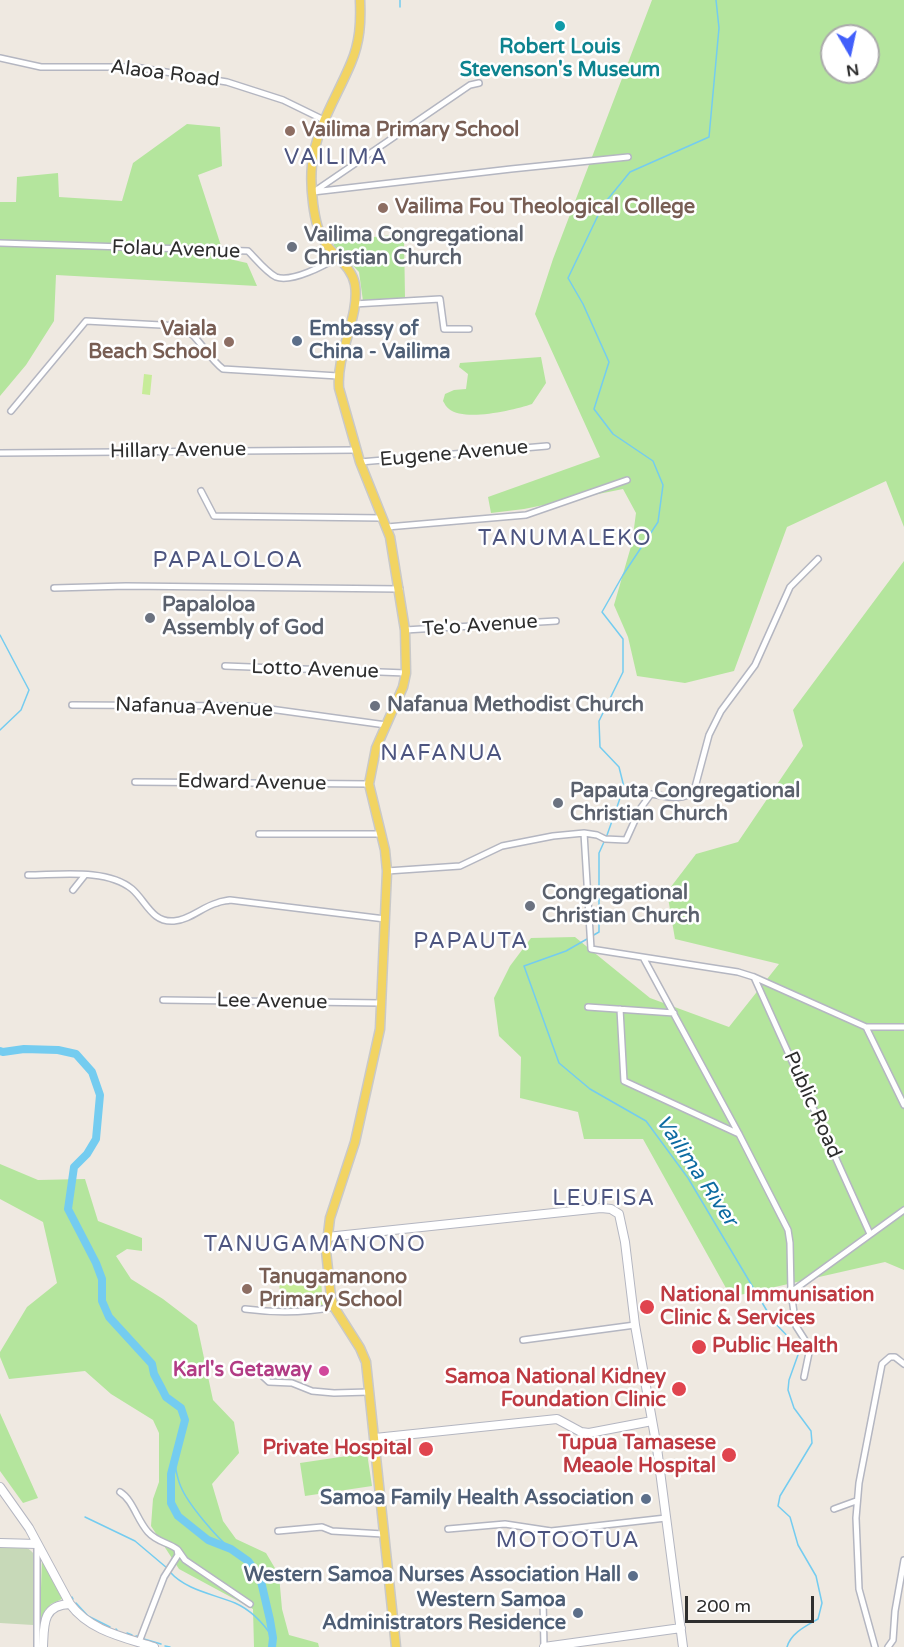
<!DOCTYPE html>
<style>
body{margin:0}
#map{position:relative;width:904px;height:1647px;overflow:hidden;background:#efe9e1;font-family:"Varela Round",sans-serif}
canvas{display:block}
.north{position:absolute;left:820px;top:24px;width:60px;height:60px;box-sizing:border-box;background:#fff;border:2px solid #ababab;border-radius:50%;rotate:171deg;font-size:16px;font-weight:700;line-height:24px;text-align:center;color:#2e2e2e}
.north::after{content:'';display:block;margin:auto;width:21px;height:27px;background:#415ffb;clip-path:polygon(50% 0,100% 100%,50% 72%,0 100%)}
.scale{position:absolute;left:685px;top:1596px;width:129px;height:27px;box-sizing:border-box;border:3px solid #2e2e2e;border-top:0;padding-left:8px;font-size:18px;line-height:21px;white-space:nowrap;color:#2e2e2e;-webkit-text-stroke:4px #fff;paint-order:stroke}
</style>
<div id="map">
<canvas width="904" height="1647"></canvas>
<div class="north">N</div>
<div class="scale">200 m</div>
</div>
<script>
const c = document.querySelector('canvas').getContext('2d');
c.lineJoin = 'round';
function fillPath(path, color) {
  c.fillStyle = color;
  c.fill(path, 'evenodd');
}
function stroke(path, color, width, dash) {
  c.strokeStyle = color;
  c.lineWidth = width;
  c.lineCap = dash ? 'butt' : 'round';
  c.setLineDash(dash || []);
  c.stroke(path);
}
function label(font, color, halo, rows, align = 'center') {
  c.font = font + ' "Varela Round",sans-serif';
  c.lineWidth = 5;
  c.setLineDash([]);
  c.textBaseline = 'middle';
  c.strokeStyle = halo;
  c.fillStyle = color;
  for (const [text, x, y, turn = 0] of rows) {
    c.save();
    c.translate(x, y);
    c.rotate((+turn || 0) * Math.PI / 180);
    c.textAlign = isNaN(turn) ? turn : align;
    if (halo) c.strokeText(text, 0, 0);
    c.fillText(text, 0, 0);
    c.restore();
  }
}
const green = new Path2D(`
 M652,0h252v527l-18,-46 -99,46 -53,144 -49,12 -48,-7 -9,-39 -14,-32 18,-62 4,-30 -13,-24 -99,20 -33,4 -3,-16 112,-40 -65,-143 18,-55zM832,36h36v36h-36z
 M187,124l33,3 2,39 -24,9 27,83 22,5 10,23 -201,-11 -2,46 -28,44 -26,31v-194h16l1,-25 41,-4 1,24 63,4 11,-38z
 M404,234l1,64 -42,3 -4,-29 -25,-26 -1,-5z
 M541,357l5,26 -14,21c-18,6 -67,18 -83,5 -3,-2 -4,-5 -6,-8l2,-7 9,-4 12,-1 2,-15 -9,-7 1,-4z
 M904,561v709l-19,-8 -154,35 -88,-158h-59l-6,-27 -58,-14 1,-41 -22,-21 -5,-38 16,-32 21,-28 44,-1 75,61 79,29 50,-63 -104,-25 -8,-47 29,-38 42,-12 65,-96 -10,-36z
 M0,1164l38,16 47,-1 13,42 44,17v13l-15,-2 -11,7 15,23 32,20 34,26 16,75 21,22 5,31 -27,31 11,37 13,18 30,14 13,22 3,34 7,26 29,8 1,4h-65l-1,-38 -74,-40 -28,-43 2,-27 6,-17v-49l-6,-13 -42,-26 -26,-23 -76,8 -9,-22v-5l27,-45 30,-24 -14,-61 -43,-23z
 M0,1413l38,85 -15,5 -23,-32z
 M367,1453l5,33 -67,10 -5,-33z
 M42,1558l20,41 -11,5 -6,6 -6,37z`);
const cemetery = new Path2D(`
 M0,1545c13,0 25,-2 34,9l-1,71 -33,-2z`);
const pitch = new Path2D(`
 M144,374l8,1 -2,20 -8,-1z
 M321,1280l2,26 -41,3 -3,-26z`);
const stream = new Path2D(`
 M400,0v7
 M0,635l29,55 -8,20 -21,20
 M606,838l18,-51 -5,-20 -19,-20 -1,-26 24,-49v-33l-21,-27 21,-37 35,-53 5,-37 -10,-24 -40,-27 -19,-25 15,-47 -26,-58 -15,-26 35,-73 27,-33 79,-35 10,-109 -3,-28
 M592,936l7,-4v-79l5,-11
 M587,939l-21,12 -42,15 35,97 31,26 56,32 42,57 85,143 23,24 3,7 -10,28 -1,10 6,18 17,23 1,12 -32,53 -2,10 12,11 8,28 18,31 6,27 -4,16c-12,7 -27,14 -31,28
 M174,1460c2,9 3,19 7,27 7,17 36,51 50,62
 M85,1517l50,24 32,27
 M170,1572c16,18 43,22 65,31 16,7 29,21 38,35
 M72,1597l1,2
 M76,1603l12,13 22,11
 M116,1629l1,1
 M127,1633l5,2
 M136,1636h1
 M144,1639l17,5
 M165,1646l5,1`);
const river = new Path2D(`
 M0,1051l3,1 21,-3 34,1 18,4 16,18 8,23 -4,44 -9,15 -13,13 -6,42 28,54 6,16v22l7,16 43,47 2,10 8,15 4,8 15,11 4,12 -14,54v29l7,13 30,24 23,9 17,12 12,16 10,43 3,18 -1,9`);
const street = new Path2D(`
 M0,58l41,9h94l92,15 56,18 41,20
 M315,191l155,-106 9,-2
 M313,192l198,-23 117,-12
 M0,243l248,8c8,8 18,21 28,26 16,6 49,-12 62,-20
 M354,304l86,-5 4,30h25
 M11,411l75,-90 94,5c18,8 27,31 43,43l115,7
 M0,453l356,-3
 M360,462l187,-16
 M201,491l13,25 169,2
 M387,527l139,-12 101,-35
 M54,588l72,-2 274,3
 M405,630l151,-9
 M225,666l181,7
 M72,705l176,1 138,19
 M135,782l234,2
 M584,833l7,116 147,23 16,5 112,50h38
 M259,834h121
 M387,871l73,-5 42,-20 51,-10 31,-3 13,2 8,4 21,1 14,-31 11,-15c14,2 32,8 43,-3l15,-56 12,-24 34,-46 35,-78 28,-28
 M28,875c30,0 79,-7 104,14 14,12 20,34 42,32 16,-1 28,-14 43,-18 4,-2 9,-2 13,-3l155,19
 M73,890l12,-15
 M644,959l95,175 49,96 2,13 1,49 5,34 14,22 -6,29
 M754,977l116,257
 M163,1000l218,3
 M588,1007l86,6
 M620,1009l4,72 115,53
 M866,1027l38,78
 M791,1292l113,-82
 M245,1309c31,4 59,4 89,-2
 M523,1340l112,-15
 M256,1370l13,12 23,1 20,8 22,2 35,-1
 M120,1492c13,8 17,28 28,40 9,10 19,10 29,17l1,6 -14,22 -25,65
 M834,1509l22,-8
 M448,1529l57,-5 46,7 115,-13
 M278,1531l44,-4 10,4 51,3
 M178,1550l7,10 65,44
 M543,1599l1,48
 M37,1647v-101
 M875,1647l-16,-58 -3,-71 3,-35 23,-119 8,-7h5l9,7
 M888,1647l5,-7 2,-29 9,-51`);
const secondary = new Path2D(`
 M327,1237l274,-29 10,1 8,5 6,28 10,83 22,123 26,199
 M375,1438l182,-19 24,13 8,1 63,-12
 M0,1487l29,41 41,76c20,27 53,33 84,43
 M0,1543l37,1
 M43,1647c1,-22 -1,-42 27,-43
 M544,1647l137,-19`);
const primary = new Path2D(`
 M360,0c1,22 0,42 -9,63 -14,34 -35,64 -39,102 -2,19 1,60 12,76 9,15 28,25 31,44 5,31 -19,69 -16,103l21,74 30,75 15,93 1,43 -3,14 -27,61 -7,36 16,66 2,21 -7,158 -25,113 -25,76 -4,33 5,46 3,10 26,41 6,14 30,285`);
const markers = [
 [560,26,6,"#0f9aa8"],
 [290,131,6,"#8d6e63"],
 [383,208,6,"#8d6e63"],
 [292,247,6,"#6b7280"],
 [297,341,6,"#5c6f8a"],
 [229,342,6,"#8d6e63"],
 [150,618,6,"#6b7280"],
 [375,706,6,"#6b7280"],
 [558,803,6,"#6b7280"],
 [530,906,6,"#6b7280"],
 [247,1289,6,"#8d6e63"],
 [647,1307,8,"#e0444e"],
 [699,1347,8,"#e0444e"],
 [324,1371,6,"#d1479c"],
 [679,1389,8,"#e0444e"],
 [426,1449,8,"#e0444e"],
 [729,1455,8,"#e0444e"],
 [646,1499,6,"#5c6f8a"],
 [633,1576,6,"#5c6f8a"],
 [578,1613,6,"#5c6f8a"]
];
const cultureNames = [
 ["Robert Louis",560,48],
 ["Stevenson's Museum",560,71]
];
const streetNames = [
 ["Alaoa Road",165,74,7],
 ["Folau Avenue",176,250,2],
 ["Hillary Avenue",178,451,-1],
 ["Eugene Avenue",454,454,-5],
 ["Te'o Avenue",480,626,-4],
 ["Lotto Avenue",315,670,2],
 ["Nafanua Avenue",194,708,2],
 ["Edward Avenue",252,783,1],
 ["Lee Avenue",272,1002,1],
 ["Public Road",812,1105,66]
];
const educationNames = [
 ["Vailima Primary School",302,131],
 ["Vailima Fou Theological College",395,208],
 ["Vaiala",217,330,"right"],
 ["Beach School",217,353,"right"],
 ["Tanugamanono",259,1278],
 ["Primary School",259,1301]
];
const worshipNames = [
 ["Vailima Congregational",304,236],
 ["Christian Church",304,259],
 ["Papaloloa",162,606],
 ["Assembly of God",162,629],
 ["Nafanua Methodist Church",387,706],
 ["Papauta Congregational",570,792],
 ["Christian Church",570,815],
 ["Congregational",542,894],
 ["Christian Church",542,917]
];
const serviceNames = [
 ["Embassy of",309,330,"left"],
 ["China - Vailima",309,353,"left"],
 ["Samoa Family Health Association",634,1499],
 ["Western Samoa Nurses Association Hall",621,1576],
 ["Western Samoa",566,1601],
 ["Administrators Residence",566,1624]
];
const healthNames = [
 ["National Immunisation",660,1296,"left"],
 ["Clinic & Services",660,1319,"left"],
 ["Public Health",712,1347,"left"],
 ["Samoa National Kidney",666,1378],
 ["Foundation Clinic",666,1401],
 ["Tupua Tamasese",716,1444],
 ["Meaole Hospital",716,1467],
 ["Private Hospital",412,1449]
];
const hotelNames = [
 ["Karl's Getaway",312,1371]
];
const waterNames = [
 ["Vailima River",696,1171,56]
];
const quarterNames = [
 ["VAILIMA",336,158],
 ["TANUMALEKO",565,539],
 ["PAPALOLOA",228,561],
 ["NAFANUA",442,754],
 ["PAPAUTA",471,942],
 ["LEUFISA",604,1199],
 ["TANUGAMANONO",315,1245],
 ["MOTOOTUA",568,1541]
];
fillPath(green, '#b4e59d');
fillPath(cemetery, '#c7d9b8');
fillPath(pitch, '#c7ec99');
stroke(stream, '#74ccf0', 1.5);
stroke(river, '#74ccf0', 8);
stroke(street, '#b4b6c1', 8);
stroke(secondary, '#b4b6c1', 10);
stroke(primary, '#c9c9c9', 11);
stroke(street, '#fff', 5);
stroke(secondary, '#fff', 8);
stroke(primary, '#f2d462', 8);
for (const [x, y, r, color] of markers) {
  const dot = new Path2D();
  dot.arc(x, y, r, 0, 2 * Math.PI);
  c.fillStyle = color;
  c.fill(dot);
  stroke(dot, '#fff', 2);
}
label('bold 20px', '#0d838f', '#fff', cultureNames);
label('20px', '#2e2e2e', '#fff', streetNames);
label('bold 20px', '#785e54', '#fff', educationNames, 'left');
label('bold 20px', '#5b616d', '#fff', worshipNames, 'left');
label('bold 20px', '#4e5e75', '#fff', serviceNames, 'right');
label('bold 20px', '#be3a42', '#fff', healthNames, 'right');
label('bold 20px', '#b23c85', '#fff', hotelNames, 'right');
label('italic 21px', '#0d6ba2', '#fff', waterNames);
c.letterSpacing = '1.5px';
label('22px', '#4d5580', '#fff', quarterNames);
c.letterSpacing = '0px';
</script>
